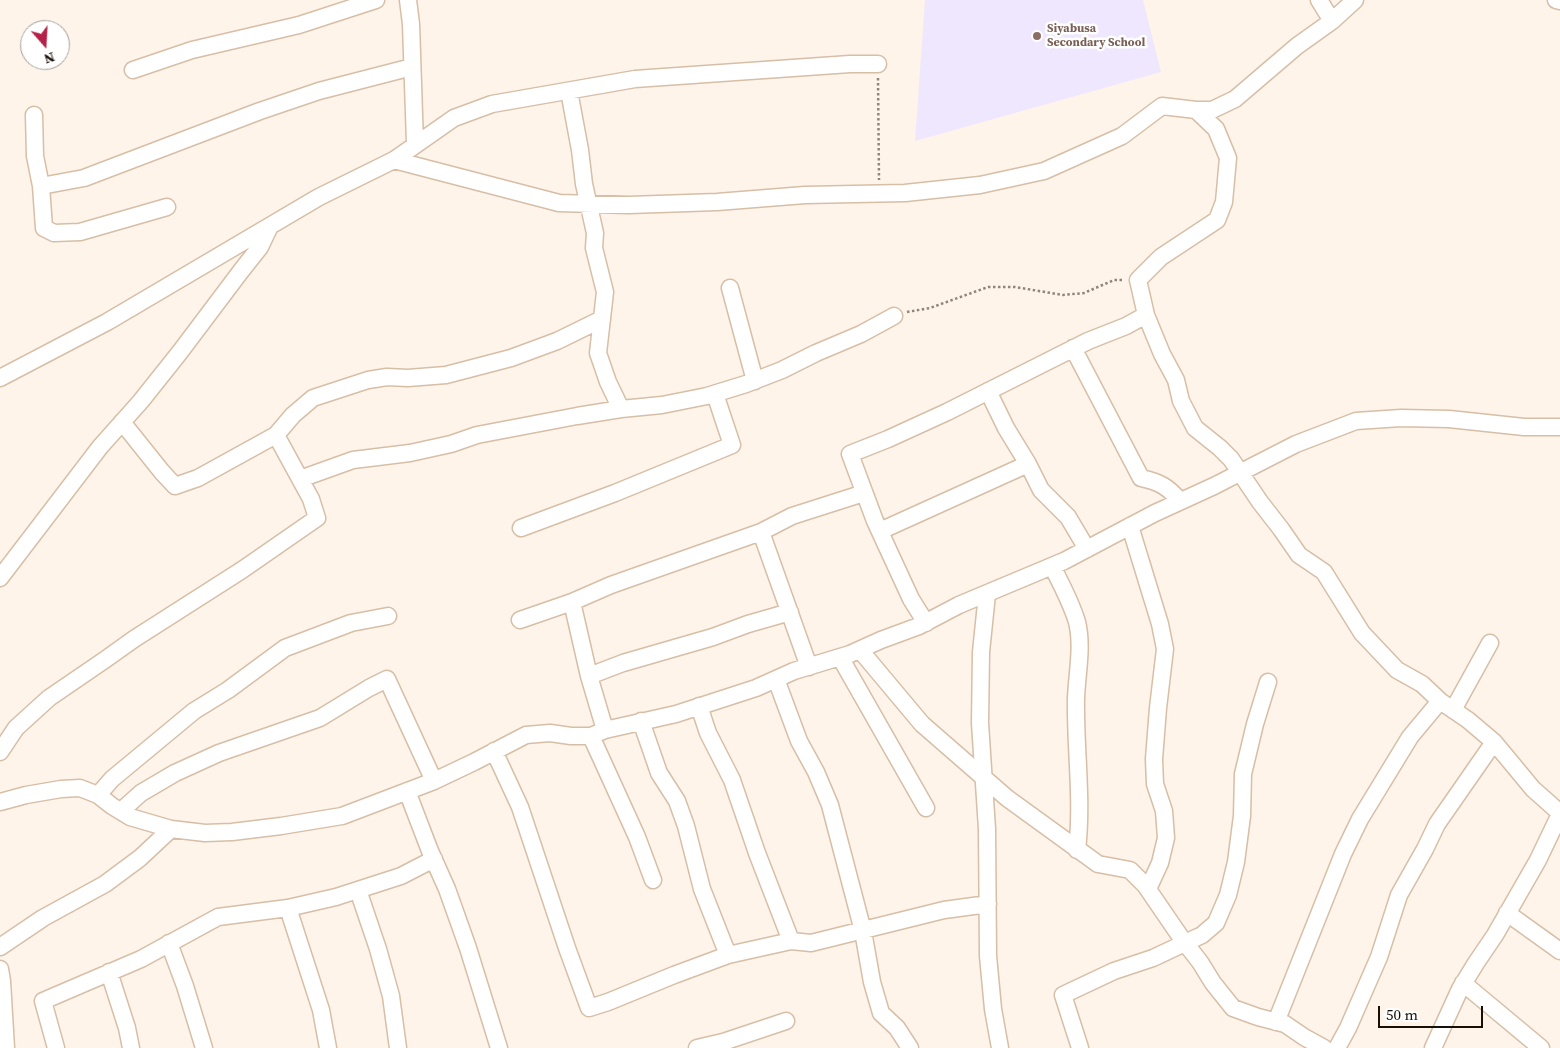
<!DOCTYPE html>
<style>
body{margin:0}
#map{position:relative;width:1560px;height:1048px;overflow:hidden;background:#fef4ea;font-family:"Source Serif 4",serif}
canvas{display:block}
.north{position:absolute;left:20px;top:20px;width:50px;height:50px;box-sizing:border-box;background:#fff;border:1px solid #a39f9c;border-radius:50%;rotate:161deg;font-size:14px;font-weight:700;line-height:20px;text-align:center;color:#180f07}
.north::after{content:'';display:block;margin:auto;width:18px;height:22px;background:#b42248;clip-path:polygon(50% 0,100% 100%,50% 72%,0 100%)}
.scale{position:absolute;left:1378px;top:1006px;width:105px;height:22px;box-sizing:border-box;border:2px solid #180f07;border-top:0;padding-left:6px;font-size:15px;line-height:18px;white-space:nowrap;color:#180f07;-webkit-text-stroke:4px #fff;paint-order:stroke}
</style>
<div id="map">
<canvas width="1560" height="1048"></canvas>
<div class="north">N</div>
<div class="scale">50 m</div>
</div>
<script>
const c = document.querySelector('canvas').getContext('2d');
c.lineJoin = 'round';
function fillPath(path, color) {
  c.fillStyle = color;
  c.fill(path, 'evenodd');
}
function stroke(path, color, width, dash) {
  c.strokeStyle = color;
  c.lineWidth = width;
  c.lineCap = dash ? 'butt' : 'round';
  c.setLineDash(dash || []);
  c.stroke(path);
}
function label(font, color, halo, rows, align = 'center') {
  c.font = font + ' "Source Serif 4",serif';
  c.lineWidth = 5;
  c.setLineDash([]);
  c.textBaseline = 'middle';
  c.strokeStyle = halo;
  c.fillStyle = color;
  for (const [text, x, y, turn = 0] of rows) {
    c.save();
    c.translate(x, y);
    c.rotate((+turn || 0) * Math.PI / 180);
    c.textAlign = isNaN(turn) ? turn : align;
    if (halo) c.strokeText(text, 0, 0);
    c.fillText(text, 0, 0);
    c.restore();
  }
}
const education = new Path2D(`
 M925,0h218l18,72 -246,69z`);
const path = new Path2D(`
 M878,78l1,102
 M907,312l23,-4 58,-21h27l48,8 21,-2 30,-13h10`);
const minor = new Path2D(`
 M408,0l3,24 4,120
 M1319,0l13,21
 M1556,0l4,1
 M133,70l59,-20 107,-25 77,-25
 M569,91l11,59 4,34 11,49 -1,15 11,44 -7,61 10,29 13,27
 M1196,110l20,19 12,29 -4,44 -7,18 -56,37 -23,23 8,35 16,39 14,26 5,21 14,27 25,20 11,11 29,43 21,27 18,26 25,17 38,61 35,37 25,14 18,17 28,19 26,22 39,47 27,24
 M34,115l1,41 6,30 3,42 10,5 26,-1 87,-25
 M394,160l165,43 70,2 88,-3 88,-7 100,-2 75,-8 64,-14 78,-35 40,-30 34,4h16l23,-11 62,-53 35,-25 23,-21
 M41,186l43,-8 176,-67 59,-20 93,-24
 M730,288l25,93
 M1073,348l68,130c19,4 27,9 39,23
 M0,378l107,-56 212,-125 75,-37 60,-42 38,-14 143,-25 215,-15h28
 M988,391l18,37 22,36 13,26 27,27 19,32
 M122,422l40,50 13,14 23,-8 78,-43 17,-20 20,-17 55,-18 19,-3 21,1 38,-3 65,-17 46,-17 45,-22
 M300,479l53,-19 57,-7 41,-9 26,-9 100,-19 44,-7 41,-4 45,-9 39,-12 36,-14 34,-17 45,-19 33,-18
 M1130,526l30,98 5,25 -7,59 -4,51 1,25 9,27 2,27 -6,25 -12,26
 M521,528l94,-35 117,-48 -17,-51
 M880,531l148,-67
 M761,532l48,135
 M1052,566c9,18 19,36 25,56 6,24 0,51 -1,76 -1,51 7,101 1,152
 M0,578l100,-131 41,-46 39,-49 61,-81 19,-24 10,-21
 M987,594l-6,58 -1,71 7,106 1,127 5,53 7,39
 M572,602l17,74 16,54
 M520,620l52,-18 39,-17 150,-53 31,-16 72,-23
 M926,623l-15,-24 -36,-78 -25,-67 38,-15 59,-27 141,-71 38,-15 20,-11
 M860,650l62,74 85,74 91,66 32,6 15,15 37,54 18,23 13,21 20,25 25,9 27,7 19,13 20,11
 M840,657l86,151
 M589,676l34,-13 90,-26 35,-13 42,-12
 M776,679l23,62 17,31 14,33 33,126 9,51 9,31 16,15 13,20
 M699,706l9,27 24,47 25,73 34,88
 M1453,710l37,-67
 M641,721l18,52 18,28 9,25 16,63 26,66
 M591,736l46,101 16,43
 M494,751l26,56 47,141 22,60 19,-6 66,-27 54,-20 63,-14 20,2 133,-33 44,-6
 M0,752l16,-24 33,-30 57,-39 28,-20 108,-69 75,-52 -6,-19 -35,-64
 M407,791l23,60 17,38 21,59 31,100
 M98,795l14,-16 82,-68 34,-21 57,-42 66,-25 37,-7
 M0,802l26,-7 35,-6 19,-1 18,7 14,11 18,11 41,12 34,4 27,-1 49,-6 61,-10 92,-35 40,-19 52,-27 24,-2 21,3h20l14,-6 71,-16 80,-26 38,-17 56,-17 31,-14 38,-14 40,-21 105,-44 91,-48 59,-27 82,-42 60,-23 45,-3 48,1 75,8h36
 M121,811l20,-18 34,-20 44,-20 101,-35 49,-30 18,-9 47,102
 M358,890l20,59 13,47 7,52
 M288,908l33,102 7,38
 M1507,913l53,38
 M169,943l16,43 19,62
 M0,947l43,-29 62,-34 35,-26 31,-29
 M0,969l2,12 4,67
 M109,972l18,56 4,20
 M1463,983l78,65
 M1276,1022l67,-168 17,-35 50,-82 30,-36
 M56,1048l-13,-47 98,-42 77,-42 70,-9 48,-11 65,-21 33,-17
 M697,1048l26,-6 63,-21
 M1080,1048l-17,-53 51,-24 39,-13 49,-23 14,-12 12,-28 8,-33 6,-46 1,-42 12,-50 13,-42
 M1337,1048l11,-20 31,-71 20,-62 26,-46 12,-25 57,-82
 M1433,1048l27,-59 16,-26 19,-28 43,-75 22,-46`);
const markers = [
 [1037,36,5,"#8d6e63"]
];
const educationNames = [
 ["Siyabusa",1047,29],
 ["Secondary School",1047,43]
];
fillPath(education, '#efe7fd');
stroke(minor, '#d7bea6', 19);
stroke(path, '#8f857c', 2.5, [2.5, 2.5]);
stroke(minor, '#fff', 16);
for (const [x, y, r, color] of markers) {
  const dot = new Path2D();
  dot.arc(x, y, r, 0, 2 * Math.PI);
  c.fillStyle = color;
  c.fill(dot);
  stroke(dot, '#fff', 2);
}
label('bold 12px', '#785e54', '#fff', educationNames, 'left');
</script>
